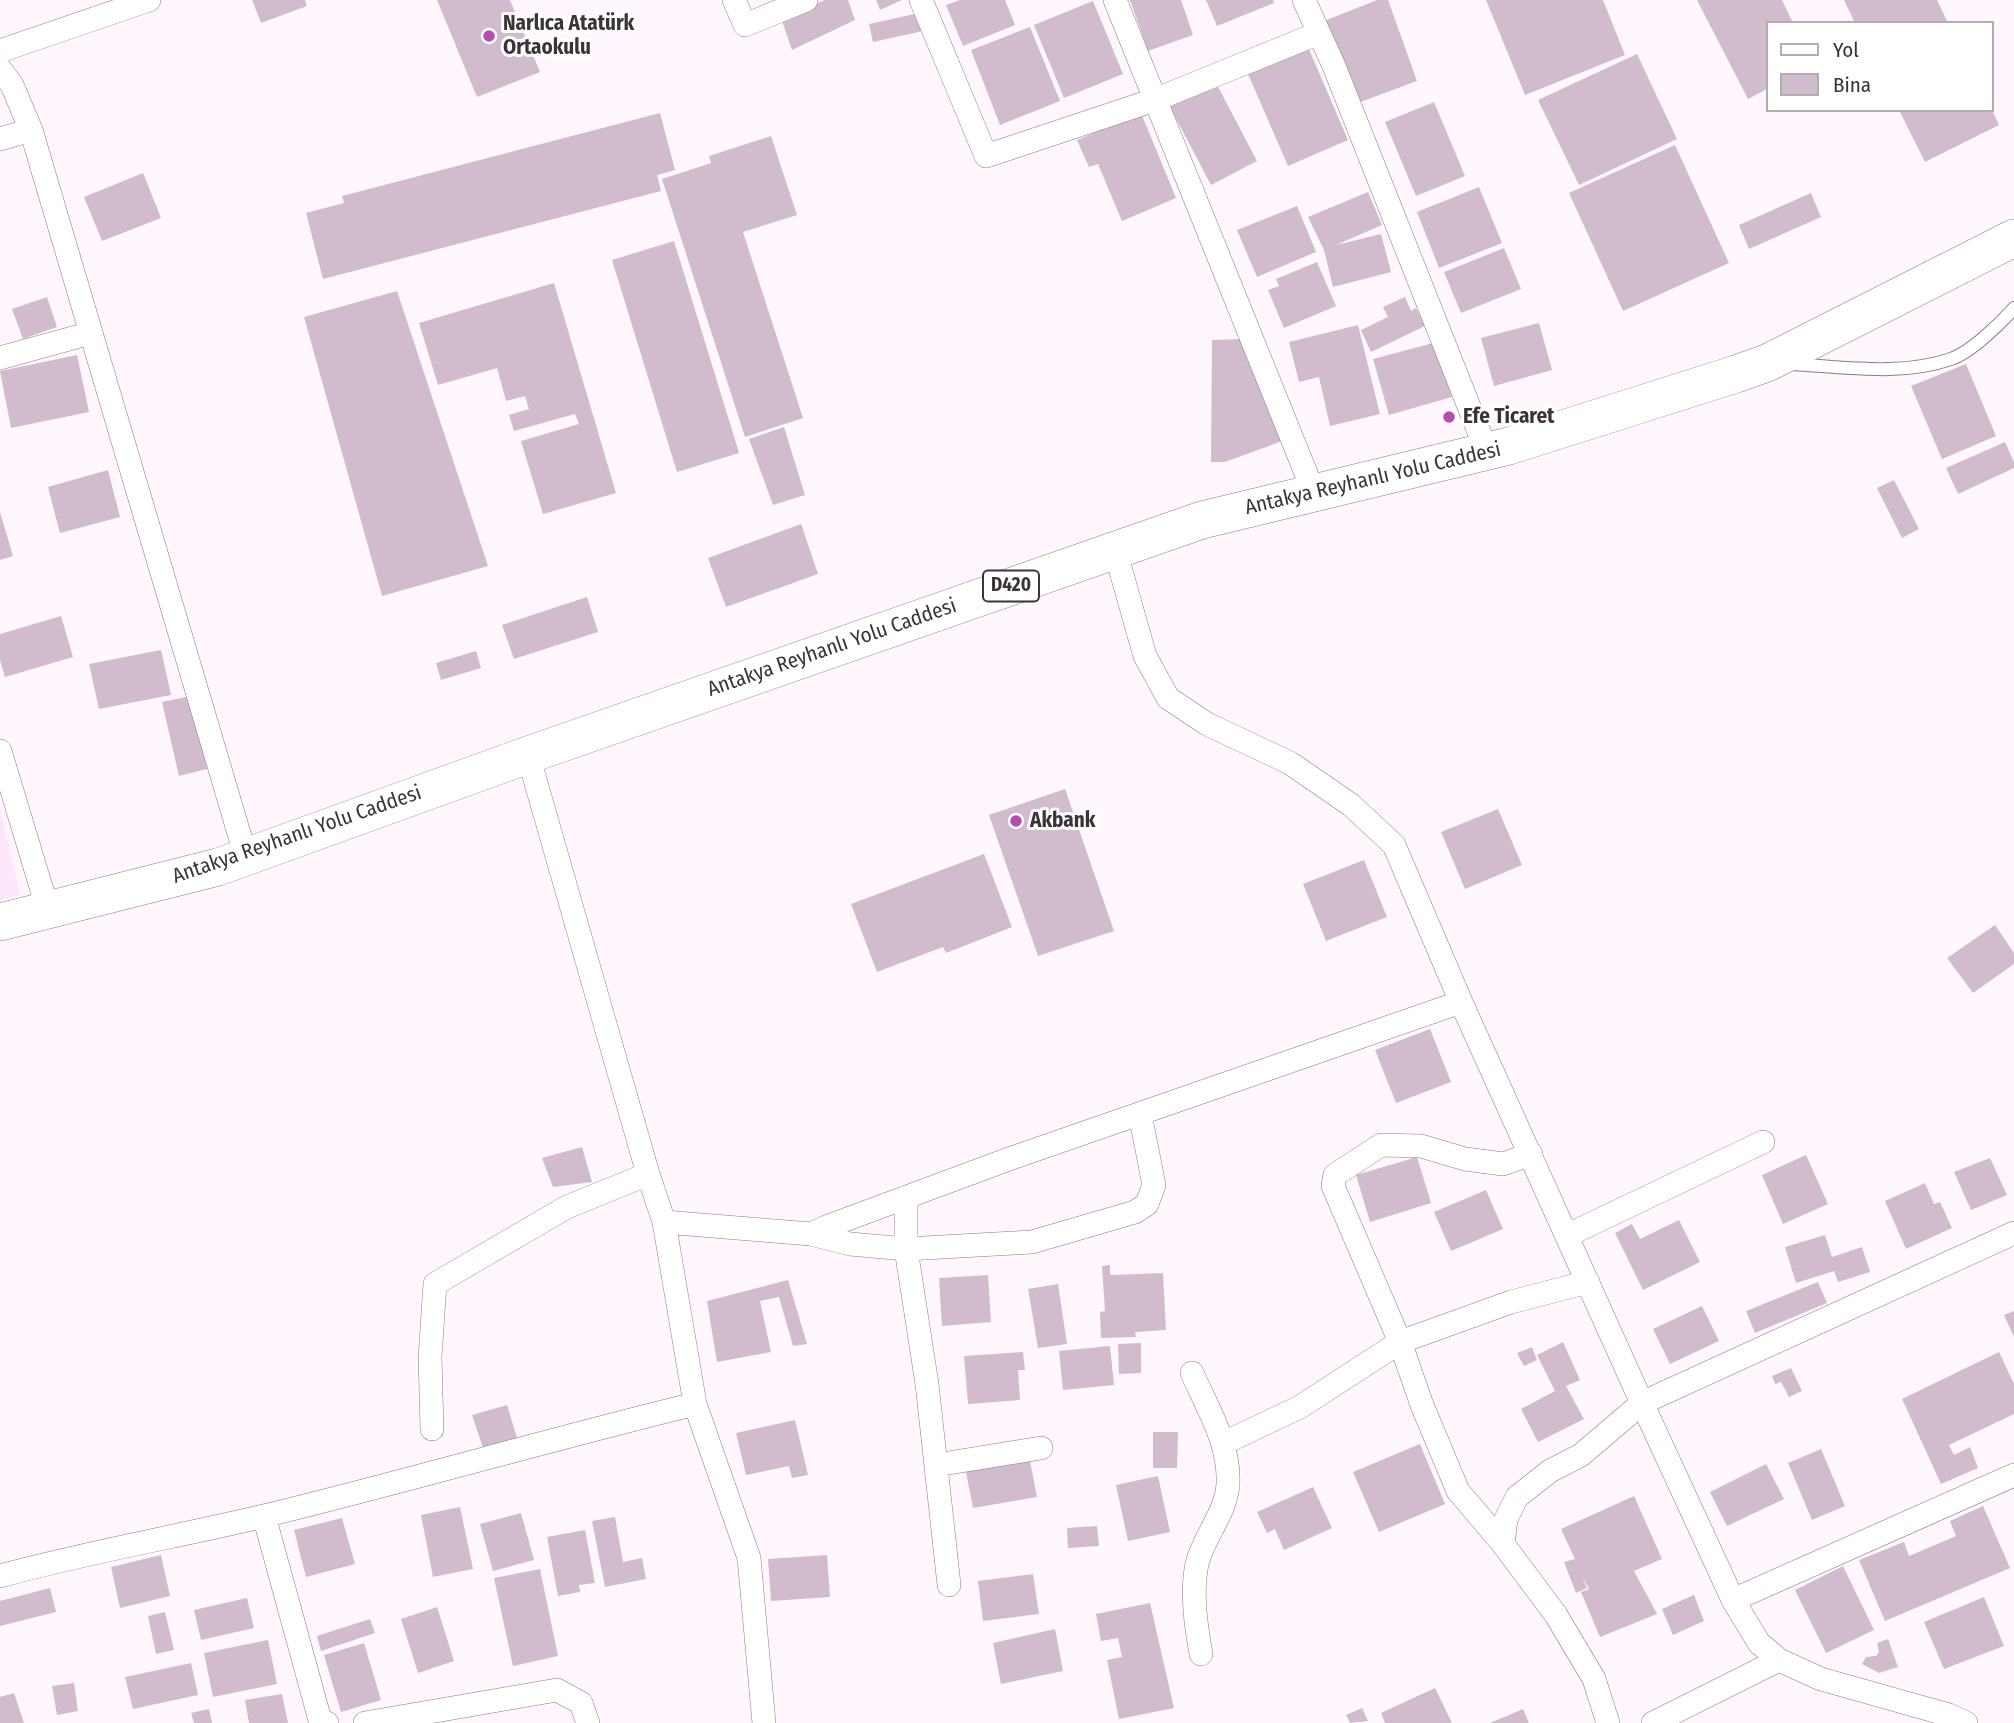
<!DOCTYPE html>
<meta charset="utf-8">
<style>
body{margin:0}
#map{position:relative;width:2014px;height:1723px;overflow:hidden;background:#fff6fe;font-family:"Fira Sans Condensed",sans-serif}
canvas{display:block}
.legend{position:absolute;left:1766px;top:21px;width:228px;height:91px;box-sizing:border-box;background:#fff;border:2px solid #b1adb0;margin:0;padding:9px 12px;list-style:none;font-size:21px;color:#3b333a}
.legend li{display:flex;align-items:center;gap:14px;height:35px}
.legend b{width:35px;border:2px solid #b1adb0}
</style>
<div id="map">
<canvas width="2014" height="1723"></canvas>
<ul class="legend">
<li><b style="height:9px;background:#fff"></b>Yol</li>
<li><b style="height:19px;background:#d0bccd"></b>Bina</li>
</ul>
</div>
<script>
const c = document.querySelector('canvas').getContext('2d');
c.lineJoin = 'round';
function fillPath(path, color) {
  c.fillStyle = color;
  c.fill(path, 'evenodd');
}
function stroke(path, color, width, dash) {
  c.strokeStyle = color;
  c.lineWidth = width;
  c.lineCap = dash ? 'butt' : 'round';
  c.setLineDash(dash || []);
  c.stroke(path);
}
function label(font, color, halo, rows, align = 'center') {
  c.font = font + ' "Fira Sans Condensed",sans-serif';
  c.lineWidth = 6;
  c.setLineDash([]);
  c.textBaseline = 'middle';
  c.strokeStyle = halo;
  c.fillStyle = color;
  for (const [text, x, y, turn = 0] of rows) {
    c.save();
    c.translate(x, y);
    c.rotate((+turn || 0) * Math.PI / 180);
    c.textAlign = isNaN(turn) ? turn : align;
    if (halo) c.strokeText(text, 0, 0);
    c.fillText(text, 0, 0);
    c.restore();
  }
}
const built = new Path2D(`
 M0,809l20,86 -20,5z`);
const building = new Path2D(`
 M252,0h53l2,6 -46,17z
 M437,0h73l30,72 -63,25z
 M825,0h23l7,20 -63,30 -11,-32z
 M876,0h26l-22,10z
 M960,0h45l10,25 -52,21 -17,-41z
 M1130,0h51l12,35 -45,16z
 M1206,0h67l1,3 -57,23z
 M1377,0h11l29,81 -62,23 -31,-83z
 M1486,0h117l22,55 -100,40z
 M1697,0h85l11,23h-26v66l-19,10z
 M1844,0h93l11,23h-93z
 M1093,1l30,73 -59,24 -30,-73z
 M919,13l4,18 -50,11 -4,-18z
 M1030,27l30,74 -60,24 -29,-75z
 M1308,47l40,93 -60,26 -40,-92z
 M1637,54l40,85 -98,46 -41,-85z
 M1216,83l41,78 -46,24 -41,-78z
 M1434,102l31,74 -49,20 -31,-74z
 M1899,110h93l7,15 -74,37z
 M660,113l15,57 -18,5 4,16 -338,88 -17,-66 38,-10 -2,-7z
 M1141,113l35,85 -54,23 -24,-57 -9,3 -12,-27z
 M771,136l26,79 -54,17 60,186 -58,19 -83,-258 49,-16 -2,-7z
 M1675,145l54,118 -106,48 -54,-118z
 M143,173l18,45 -59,23 -18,-44z
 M1479,187l23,56 -63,25 -22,-56z
 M1368,192l14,33 -46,20 45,-11 10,38 -58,15 -9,-37 -16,-33z
 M1811,193l10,24 -72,32 -10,-24z
 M1297,206l19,46 -59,25 -20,-47z
 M674,241l65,212 -62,19 -65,-212z
 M1504,248l17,41 -60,24 -17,-41z
 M1317,262l19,44 -52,22 -16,-38 11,-4 -3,-7z
 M554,283l62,210 -73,21 -22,-73 58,-17 -4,-10 -61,17 -5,-16 20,-6 -4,-13 -19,5 -9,-33 -59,17 -19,-62z
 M397,291l91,275 -106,30 -78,-279z
 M47,297l10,30 -34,12 -11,-30z
 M1405,297l6,14 5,-3 9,18 -54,26 -10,-22 27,-13 -5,-10z
 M1539,323l13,47 -58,16 -13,-48z
 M1358,325l22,89 -50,12 -11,-49 -20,5 -10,-40z
 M1244,339l41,101 -60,22h-14l1,-122z
 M1437,342l15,55 -63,18 -16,-56z
 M77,355l12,57 -78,16 -11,-57z
 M1966,364l30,72 -54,23 -31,-73z
 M784,427l21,68 -32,10 -24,-66z
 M2005,442l9,20v6l-56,26 -12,-26z
 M108,470l12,47 -60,16 -12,-46z
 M1894,480l25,49 -17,9 -25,-50z
 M0,512l13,44 -13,4z
 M801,524l17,50 -92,33 -18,-49z
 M587,597l11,35 -84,27 -12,-34z
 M61,616l12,41 -68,20 -5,-17v-26z
 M161,650l10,45 -72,14 -10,-45z
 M476,651l5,17 -40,12 -5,-17z
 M191,696l16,73 -28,7 -17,-74z
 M1065,789l49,142 -76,25 -49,-141z
 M1498,809l24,56 -57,24 -24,-57z
 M984,854l28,73 -66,26 -3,-6 -66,25 -26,-68z
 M1364,860l23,57 -61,24 -23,-57z
 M1995,925l19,28v11l-41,29 -26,-35z
 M1430,1029l21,53 -55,21 -21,-53z
 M582,1147l10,35 -39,5 -11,-29z
 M1806,1155l22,49 -45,20 -21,-49z
 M1417,1157l14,46 -61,19 -14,-47z
 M1990,1158l17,37 -36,15 -17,-38z
 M1925,1183l9,21 6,-2 12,26 -46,21 -21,-48z
 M1486,1190l17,39 -52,22 -17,-39z
 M1679,1220l21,42 -57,28 -28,-57 17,-9 8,15z
 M1825,1235l7,22 30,-10 8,25 -32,10 -4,-11 -38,12 -11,-36z
 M1110,1265v10l53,-2 3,57 -31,2 1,5 -35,1 -1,-26 5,-1 -3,-45z
 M988,1275l3,47 -49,4 -3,-48z
 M788,1280l19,64 -14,2 -14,-49 -19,4 11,51 -54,10 -10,-61z
 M1818,1282l9,21 -72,30 -9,-22z
 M1058,1284l9,60 -29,4 -10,-59z
 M1702,1306l17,35 -49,23 -17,-35z
 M2014,1311v26l-10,-22z
 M1563,1342l17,38 -14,6 18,33 -46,23 -17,-33 34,-18 -18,-36z
 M1141,1343v30l-22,1 -1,-30z
 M1110,1346l4,39 -51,5 -4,-39z
 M1532,1347l5,13 -13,6 -7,-13z
 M1023,1352l2,18h-7l2,30 -52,4 -4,-48z
 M1999,1352l15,32v30l-65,31 5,10 16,-8 8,21 -37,16 -39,-85z
 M1791,1368l11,23 -13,6 -8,-15 -6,2 -3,-8z
 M507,1405l10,33 -34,10 -11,-33z
 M795,1420l13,55 -16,3 -3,-12 -43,9 -10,-42z
 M1153,1432h25l-1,36h-24z
 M1420,1444l25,60 -66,28 -26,-60z
 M1821,1449l24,57 -33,14 -24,-57z
 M1029,1456l8,41 -64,11 -8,-41z
 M1766,1464l18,35 -57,27 -17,-34z
 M1158,1476l12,56 -42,9 -12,-56z
 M1313,1487l19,41 -48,22 -9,-21 -8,4 -10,-21z
 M1634,1496l28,63 -28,12 23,43 -57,23 -19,-45 8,-3 -7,-14 5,13 -11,5 -12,-31 11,-3 -14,-30z
 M1983,1506l27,62 -125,53 -26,-61 45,-18 5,14 47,-20 -6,-15z
 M460,1507l13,62 -40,8 -12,-62z
 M521,1513l13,47 -41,11 -13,-47z
 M615,1517l8,45 19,-4 4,21 -41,8 -13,-66z
 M342,1518l13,46 -49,13 -12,-47z
 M1097,1526l2,20 -31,2 -1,-20z
 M585,1530l10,53 -16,2 1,7 -22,4 -11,-59z
 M161,1555l9,41 -50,12 -9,-41z
 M827,1555l3,42 -59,4 -3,-42z
 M1843,1566l31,64 -48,23 -31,-63z
 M540,1569l18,87 -45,10 -19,-88z
 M1033,1574l6,40 -56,7 -5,-40z
 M50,1588l6,24 -56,14v-25z
 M1694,1595l10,26 -31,14 -11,-26z
 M1984,1597l20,49 -60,23 -20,-47z
 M247,1598l7,30 -53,12 -7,-30z
 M1150,1603l24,105 -55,11 -12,-59 15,-3 -4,-19 -17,3 -5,-27z
 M437,1607l17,54 -36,12 -17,-54z
 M165,1612l9,38 -18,4 -8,-38z
 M370,1619l5,14 -54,18 -4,-15z
 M1055,1629l8,42 -62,13 -8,-41z
 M1888,1639l10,28 -19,6 -17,-9 4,-7 10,-1 3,-4 -2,-9z
 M268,1640l9,44 -64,13 -9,-44z
 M364,1643l17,57 -40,12 -17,-57z
 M191,1663l7,32 -65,14 -8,-32z
 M74,1683l4,28 -21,4 -5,-29z
 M1435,1688l17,35h-67l-4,-10z
 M14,1693l10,30h-24v-26z
 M282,1694l6,29h-39l-4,-23z
 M1362,1708l6,13 -18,2 -4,-8z
 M209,1709l3,14h-18l-3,-10z
 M1523,1709l6,14h-39z`);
const lane = new Path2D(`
 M1788,364c53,2 111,13 163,-5 20,-7 49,-35 63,-51`);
const street = new Path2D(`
 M734,0l11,25 61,-25
 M921,0l65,156 171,-57 162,-66
 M1115,0l199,493
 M1304,0l30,66 153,386
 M0,51l149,-51
 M0,69l12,16 19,45 215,727
 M0,139l31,-9
 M0,358l91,-25
 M1115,550l30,106 23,42 39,26 83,39 61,42 43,40 67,157 181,401 91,197 26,43 20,17 42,19 128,36 17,8
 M0,751l48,159
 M528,755l120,419 16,48
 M1531,1154l-28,10 -38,-5 -44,-13 -40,-1 -46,30 -2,11 67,156 22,63 36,86 45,53 53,71 38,64 14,44
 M906,1197v52l21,135 22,201
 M811,1234l39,10 56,5 126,-7 103,-30 12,-8 7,-19 -14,-71
 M1568,1235l195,-93
 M1192,1373c16,36 38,71 36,111 -2,30 -25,53 -31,80 -6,28 -1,62 4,90
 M432,1429l-2,-72 5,-73 132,-77 81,-33
 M1224,1443l76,-36 100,-65 111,-40 77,-20
 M936,1465l105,-17
 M264,1516l56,204 7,3
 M1503,1544l3,-25 11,-22 33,-26 31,-16 61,-52 372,-170
 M0,1576c87,-24 176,-39 264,-60 144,-35 287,-77 431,-112
 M1733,1600l281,-125
 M365,1723l192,-33 24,13 7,20
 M764,1723l-15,-165 -54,-154 -31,-182 147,12 15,-7 183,-68 452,-157
 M1653,1723l126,-63`);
const primary = new Path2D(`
 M0,922l218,-55 310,-112 674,-235 307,-74 227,-72 31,-11 247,-125`);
const markers = [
 [489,36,7,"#b64eb1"],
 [1449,417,7,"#b64eb1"],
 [1016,821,7,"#b64eb1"]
];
const shields = [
 [1011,586,56]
];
const shieldNames = [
 ["D420",1011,586]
];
const poiNames = [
 ["Narlıca Atatürk",503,24],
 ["Ortaokulu",503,48],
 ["Efe Ticaret",1463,417],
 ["Akbank",1030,821]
];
const streetNames = [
 ["Antakya Reyhanlı Yolu Caddesi",1373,479,-13],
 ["Antakya Reyhanlı Yolu Caddesi",832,648,-19],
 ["Antakya Reyhanlı Yolu Caddesi",297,835,-19]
];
fillPath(built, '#fce7fa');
fillPath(building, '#d0bccd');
stroke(lane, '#8b7989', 14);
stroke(street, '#8b7989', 24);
stroke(primary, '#8b7989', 38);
stroke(lane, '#fff', 12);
stroke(street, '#fff', 23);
stroke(primary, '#fff', 37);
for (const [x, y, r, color] of markers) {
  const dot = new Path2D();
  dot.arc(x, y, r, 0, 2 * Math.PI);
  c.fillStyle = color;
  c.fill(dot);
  stroke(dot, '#fff', 2.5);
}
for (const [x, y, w] of shields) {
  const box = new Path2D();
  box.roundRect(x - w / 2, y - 15.5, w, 31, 5);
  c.fillStyle = '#fff';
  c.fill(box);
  stroke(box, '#3b333a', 2);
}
label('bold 19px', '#3b333a', null, shieldNames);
label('bold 21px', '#3b333a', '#fff', poiNames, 'left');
label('21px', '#3b333a', '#fff', streetNames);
</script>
